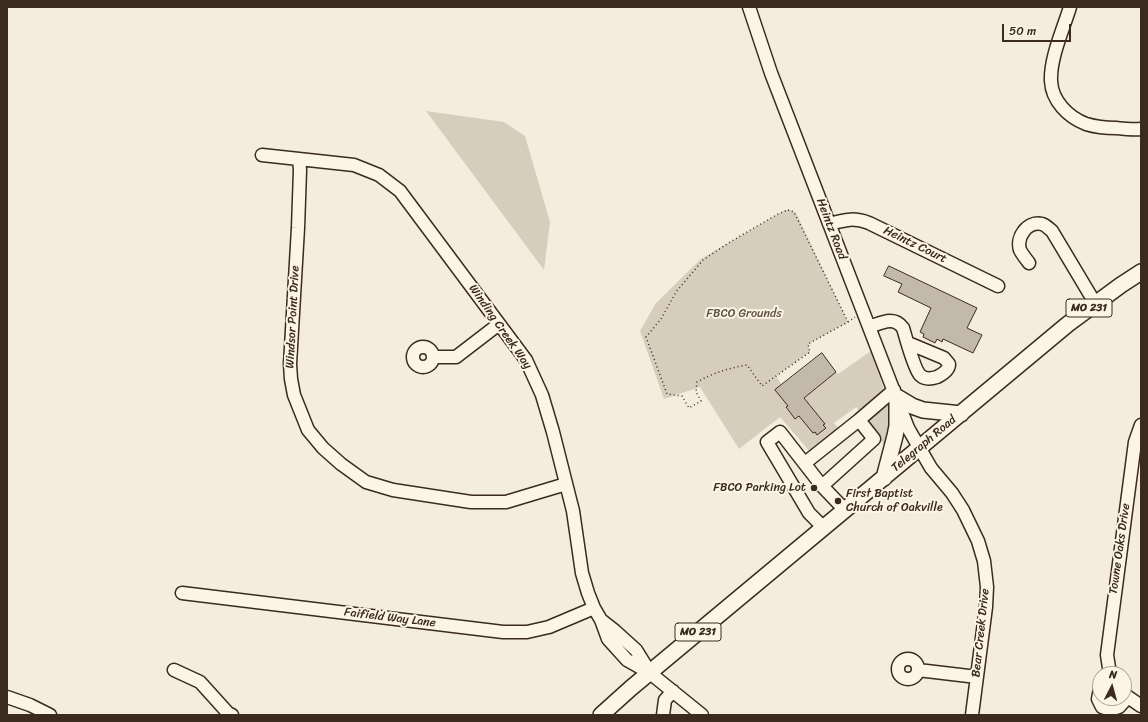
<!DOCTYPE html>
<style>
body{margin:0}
#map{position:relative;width:1148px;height:722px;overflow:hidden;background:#f4eddd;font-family:Sriracha,sans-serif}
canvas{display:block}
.frame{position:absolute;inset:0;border:8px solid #3b2a1e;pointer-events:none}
.north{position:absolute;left:1092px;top:666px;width:40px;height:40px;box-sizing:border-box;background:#fcf5e5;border:1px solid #afa495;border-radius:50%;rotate:6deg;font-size:11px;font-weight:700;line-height:16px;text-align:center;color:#3b2a1e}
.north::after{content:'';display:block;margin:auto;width:14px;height:18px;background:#3b2a1e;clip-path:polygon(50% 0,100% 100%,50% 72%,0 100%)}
.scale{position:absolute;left:1002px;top:24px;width:69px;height:18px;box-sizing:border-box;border:2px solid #3b2a1e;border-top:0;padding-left:5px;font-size:12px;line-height:14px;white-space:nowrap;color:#3b2a1e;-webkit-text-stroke:3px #fcf5e5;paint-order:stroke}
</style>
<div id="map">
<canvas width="1148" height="722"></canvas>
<div class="frame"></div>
<div class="north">N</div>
<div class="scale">50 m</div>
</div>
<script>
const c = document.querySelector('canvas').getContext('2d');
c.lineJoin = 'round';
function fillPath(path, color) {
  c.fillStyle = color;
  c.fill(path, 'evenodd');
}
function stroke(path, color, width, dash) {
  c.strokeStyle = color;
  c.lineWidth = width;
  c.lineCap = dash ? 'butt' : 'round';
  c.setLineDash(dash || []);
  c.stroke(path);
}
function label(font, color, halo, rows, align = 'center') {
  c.font = font + ' Sriracha,sans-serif';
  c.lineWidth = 4;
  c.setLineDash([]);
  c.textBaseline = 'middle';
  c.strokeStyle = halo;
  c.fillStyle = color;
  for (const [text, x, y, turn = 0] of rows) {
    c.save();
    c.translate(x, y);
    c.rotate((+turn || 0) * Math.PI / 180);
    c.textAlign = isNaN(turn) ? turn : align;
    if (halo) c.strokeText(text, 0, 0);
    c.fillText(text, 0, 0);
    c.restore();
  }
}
const green = new Path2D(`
 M426,111l78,11 21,14 25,86 -6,48z
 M785,210h6l5,3 52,109 -40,22 2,8 -34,24 6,9 6,21 -2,2 9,11 4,-3 16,16 10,-4 -2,-3 2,-1 -21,-26 32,-26 2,2 33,-23 21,63 -6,33 -30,-40 -22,16 7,8 -30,22 -31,-36 -41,32 -39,-62 -36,12 -24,-68 16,-28 45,-44z`);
const building = new Path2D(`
 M889,266l88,42 -10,20 15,7 -9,18 -30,-14 -1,3 -5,-3 -2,4 -12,-6 1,-3 -4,-2 11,-24 -33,-16 4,-8 -18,-8z
 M822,353l14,19 -32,26 21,26 -2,1 3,3 -9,7 -2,-3 -2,1 -14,-17 -4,3 -9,-12 2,-1 -13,-16z`);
const path = new Path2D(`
 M788,210l6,2 54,110 -40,22 2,8 -48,34 -15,-21c-18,3 -34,8 -50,17l-1,10 5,9 -12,7 -7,-12 -15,-2 -21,-57 15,-18 15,-27 27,-32 27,-18 48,-28z
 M848,322l7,-5`);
const minor = new Path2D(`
 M749,7l22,66 137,355 23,40 21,25 11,17 15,31 6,20 3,26 -1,20 -14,108
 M1070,7c-7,23 -20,51 -19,74 1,20 17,36 35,43 10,3 21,4 30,4 9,1 17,2 25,1
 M262,155l92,10 25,10 21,16 126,169 16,35 11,37 20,79 9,62 6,20 6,15 7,12 7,19 19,21 23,13 52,42
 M299,159l1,11 -2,58 -8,136 1,15 3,16 14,35 15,18 18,16 25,18 27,8 78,12h35l60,-18
 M829,224c16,-4 24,-7 40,-1l129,63
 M1029,263c-3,-4 -7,-9 -9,-13 -4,-13 7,-29 22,-26 4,1 7,5 10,7l43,72
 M869,327c12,-4 25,-12 34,1 3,10 11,41 17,47 5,5 11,4 17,2 6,-3 12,-7 12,-13l-5,-6 -36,-15
 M413 357a10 10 0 1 1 20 0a10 10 0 1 1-20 0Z
 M433,357h23l43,-33
 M859,420l35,-30
 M805,463l54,-43 15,19 -52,47
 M824,528l-15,-15 -42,-71 13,-10 42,54 23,24
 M182,593l321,39h24l22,-5 45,-19
 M601,620l14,11 21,19 13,21
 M898 669a10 10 0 1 1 20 0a10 10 0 1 1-20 0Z
 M174,670l26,12 28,31 4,2
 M918,670l59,7
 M1110,674l-3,-19 28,-213 6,-17
 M1100,689l-2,10 4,8 9,3 8,-3 9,-10
 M1124,693l4,4 13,9
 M7,697l23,8 20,10
 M663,715l2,-15 8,-9`);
const major = new Path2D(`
 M897,397l15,9 11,4 38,4
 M884,478l11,-42 2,-10v-29
 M601,715l30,-27 437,-364 53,-39 20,-13`);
const markers = [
 [814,488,4,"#3b2a1e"],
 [838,501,4,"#3b2a1e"]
];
const shields = [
 [1089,308,46],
 [698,632,46]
];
const shieldNames = [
 ["MO 231",1089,308],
 ["MO 231",698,632]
];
const streetNames = [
 ["Heintz Road",831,229,69],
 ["Heintz Court",915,245,26],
 ["Windsor Point Drive",293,317,-87],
 ["Winding Creek Way",500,327,55],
 ["Telegraph Road",924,444,-40],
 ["Towne Oaks Drive",1120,549,-82],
 ["Faifield Way Lane",390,618,7],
 ["Bear Creek Drive",981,633,-84]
];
const parkNames = [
 ["FBCO Grounds",744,314]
];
const poiNames = [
 ["FBCO Parking Lot",806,488],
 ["First Baptist",846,494,"left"],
 ["Church of Oakville",846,508,"left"]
];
fillPath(green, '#d6cdbd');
fillPath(building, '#c3b9aa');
stroke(building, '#3b2a1e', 1);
stroke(minor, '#3b2a1e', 15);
stroke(major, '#3b2a1e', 18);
stroke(path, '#3b2a1e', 1.5, [1, 3]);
stroke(minor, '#fcf5e5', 12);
stroke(major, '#fcf5e5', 15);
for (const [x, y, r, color] of markers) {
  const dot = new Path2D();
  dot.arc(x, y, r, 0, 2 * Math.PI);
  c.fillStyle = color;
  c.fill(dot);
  stroke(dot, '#fcf5e5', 1.5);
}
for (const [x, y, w] of shields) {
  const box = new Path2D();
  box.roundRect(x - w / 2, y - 9, w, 18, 3);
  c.fillStyle = '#fcf5e5';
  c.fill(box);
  stroke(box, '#3b2a1e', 1);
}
label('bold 11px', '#3b2a1e', null, shieldNames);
label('12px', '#3b2a1e', '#fcf5e5', streetNames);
label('12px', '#625346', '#fcf5e5', parkNames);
label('12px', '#3b2a1e', '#fcf5e5', poiNames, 'right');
</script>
